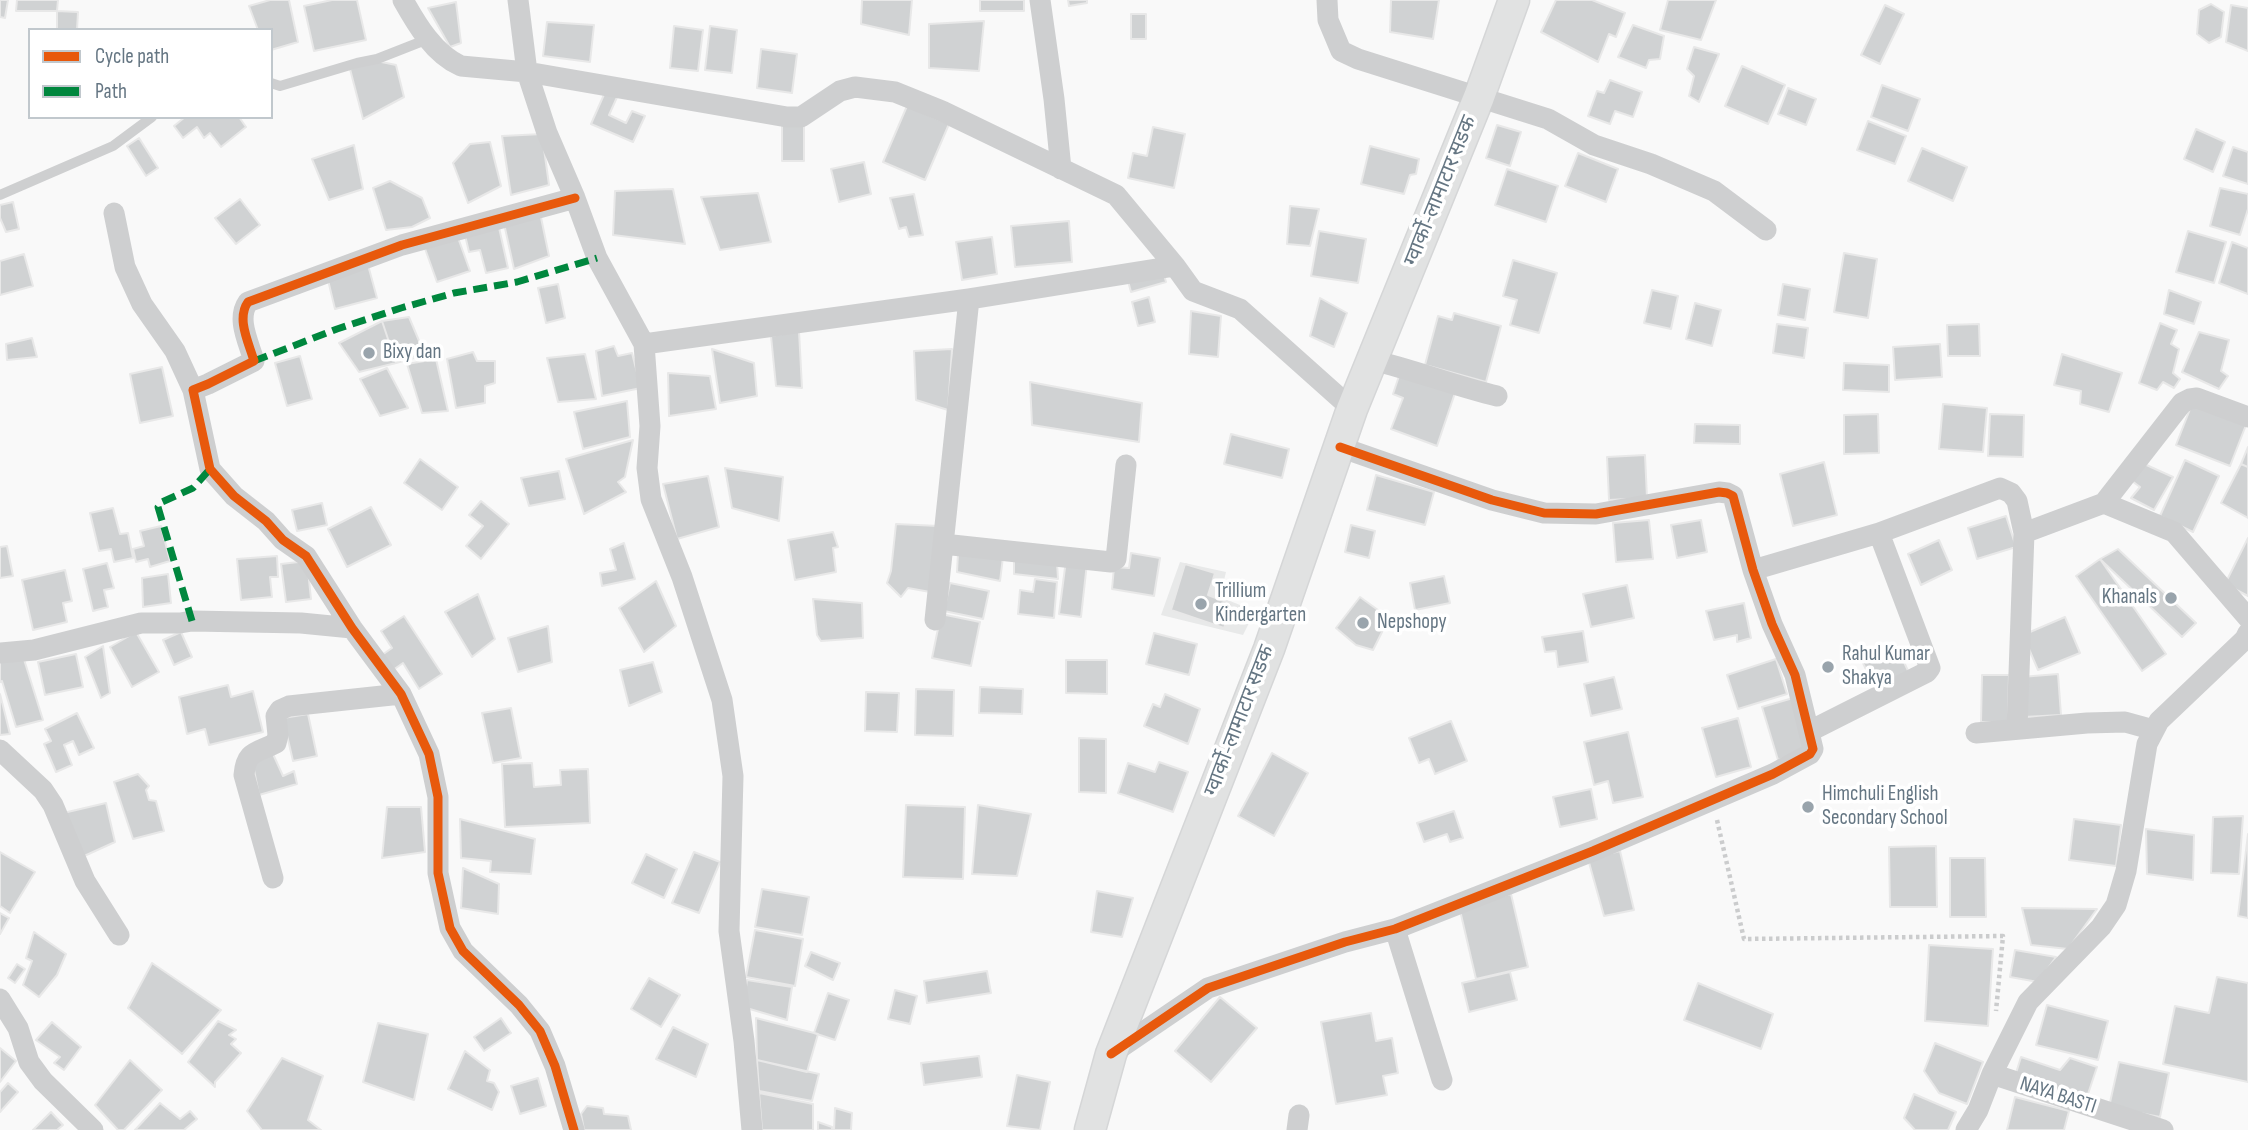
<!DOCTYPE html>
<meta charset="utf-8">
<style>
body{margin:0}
#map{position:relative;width:2248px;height:1130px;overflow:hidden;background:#f9f9f9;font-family:"Sofia Sans Condensed",sans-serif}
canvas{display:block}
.legend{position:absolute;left:28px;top:28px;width:245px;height:91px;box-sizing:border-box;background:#fff;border:2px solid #c1c8cd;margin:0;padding:9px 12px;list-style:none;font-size:21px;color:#657683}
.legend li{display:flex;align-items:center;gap:14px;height:35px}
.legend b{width:35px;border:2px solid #c1c8cd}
</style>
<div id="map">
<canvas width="2248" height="1130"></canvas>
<ul class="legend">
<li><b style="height:9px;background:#e8590c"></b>Cycle path</li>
<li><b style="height:9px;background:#00873e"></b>Path</li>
</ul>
</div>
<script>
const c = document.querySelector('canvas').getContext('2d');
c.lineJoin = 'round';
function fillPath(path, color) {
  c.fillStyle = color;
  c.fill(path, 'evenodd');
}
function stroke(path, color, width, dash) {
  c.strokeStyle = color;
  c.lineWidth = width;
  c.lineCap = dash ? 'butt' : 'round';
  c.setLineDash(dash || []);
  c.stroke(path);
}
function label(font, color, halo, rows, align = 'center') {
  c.font = font + ' "Sofia Sans Condensed","Noto Sans Devanagari",sans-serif';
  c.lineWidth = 7;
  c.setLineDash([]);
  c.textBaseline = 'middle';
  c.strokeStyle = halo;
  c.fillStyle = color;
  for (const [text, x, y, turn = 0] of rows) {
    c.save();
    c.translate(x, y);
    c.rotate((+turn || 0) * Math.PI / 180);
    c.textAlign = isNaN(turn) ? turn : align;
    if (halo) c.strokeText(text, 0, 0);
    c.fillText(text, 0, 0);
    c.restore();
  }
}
const built = new Path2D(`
 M1180,562l46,10 -6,25 35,14 -12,24 -82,-20z`);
const building = new Path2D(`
 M0,0h8l-3,18 -5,-1z
 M17,0h41l-1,11h-41z
 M270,0h19l9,42 -27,8v-20h-13l-9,-24z
 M332,0h25l9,40 -52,11 -10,-45z
 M862,0h50l-3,35 -48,-11z
 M980,0h44v11h-44z
 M1068,0h19v3l-18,3z
 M1391,0h48l-6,39 -43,-7z
 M1556,0h36l33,13 -9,24 -7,-3 -11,28 -57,-30z
 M1668,0h48l-15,40 -41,-10z
 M456,2l5,41 -11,4 -22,-39z
 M2211,4l13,8 -3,25 -12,6 -12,-9 2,-24z
 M1885,5l19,9 -24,50 -19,-9z
 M2231,5l17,3v43l-22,-9z
 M57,11l21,1 -1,18h-20z
 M1131,14h15v25h-15z
 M984,21l-5,50 -50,-3v-44z
 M547,22l47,3 -4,37 -47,-6z
 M1633,25l31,11 -4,23 -11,1 -3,8 -28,-11z
 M674,26l29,4 -5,41 -28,-3z
 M710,26l27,4 -5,43 -27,-3z
 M1694,47l25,7 -20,48 -10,-6 5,-20 -7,-7z
 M761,49l36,5 -5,39 -35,-5z
 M372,60l24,5 8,32 -41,22 -13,-50z
 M1742,66l43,19 -17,39 -43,-18z
 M1610,80l32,12 -9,25 -18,-6 -5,13 -22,-8 9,-25 7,2z
 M1882,85l38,14 -12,32 -37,-14z
 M1788,88l28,11 -10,26 -28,-11z
 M606,90l12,5 -9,20 17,8 6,-12 13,5 -12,26 -42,-18z
 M907,106l42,18 -24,56 -42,-18z
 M185,117h54l7,10 -25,20 -11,-14 -6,5 -7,-11 -14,11 -9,-12z
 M1868,121l38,15 -11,28 -38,-14z
 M782,124h22v37h-22z
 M1497,125l24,7 -11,34 -24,-8z
 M1153,127l32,7 -11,54 -46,-10 5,-25 14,3z
 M2196,129l29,13 -12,30 -29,-13z
 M542,134l7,51 -38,10 -9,-59z
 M139,138l19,30 -12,8 -19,-30z
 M490,142l11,44 -33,17 -15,-40 17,-19z
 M354,145l9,44 -34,11 -17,-41z
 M1370,146l49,13 -3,15 -6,1 -6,19 -43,-10z
 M2233,147l15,5v32l-25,-8z
 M1922,148l45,19 -14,34 -45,-20z
 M1578,153l40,16 -12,33 -41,-16z
 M864,162l7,32 -32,8 -8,-33z
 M1507,169l51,17 -12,36 -51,-17z
 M390,181l32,17 8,20 -18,9 -26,3 -13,-42z
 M2220,188l28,6v15l-8,26 -30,-9z
 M673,189l12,55 -72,-9 2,-44z
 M758,193l13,49 -51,8 -19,-53z
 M914,194l9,41 -14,2 -3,-10 -7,2 -9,-31z
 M240,199l20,26 -24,19 -21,-26z
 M13,202l6,27 -13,3 -6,-14v-13z
 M1290,206l29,3 -9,37 -23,-2z
 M539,208l10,48 -35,13 -11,-50z
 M1069,221l3,41 -57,5 -4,-41z
 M498,223l10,45 -22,5 -6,-23 -11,2 -5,-21z
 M1319,231l47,8 -8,44 -47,-7z
 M2188,231l38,11 -12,41 -38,-11z
 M456,232l14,39 -33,11 -14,-39z
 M992,237l5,37 -35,6 -6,-38z
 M2232,242l16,6v46l-29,-11z
 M1844,253l33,6 -9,59 -34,-6z
 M24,254l9,32 -33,9v-34z
 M1513,260l44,13 -18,60 -29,-8 7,-25 -14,-4z
 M368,265l9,33 -42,11 -8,-33z
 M1163,271l3,11 -35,10 -3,-11z
 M558,284l7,34 -19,5 -8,-35z
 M1783,284l27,5 -5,31 -27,-5z
 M1652,290l26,6 -7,33 -27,-6z
 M2169,290l32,12 -7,22 -30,-10z
 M1149,297l6,25 -17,4 -6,-24z
 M1320,298l27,15 -13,34 -24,-11z
 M1695,303l26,7 -9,36 -26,-7z
 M1191,311l30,5 -3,41 -29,-3z
 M1454,313l47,13 -15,56 -61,-17 13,-49 14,4z
 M409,317l16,38 -29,8 -14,-42z
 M382,321l14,42 -37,9 -20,-29z
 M2160,323l17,7 -6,14 8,5 -6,24 7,6 -6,9 -11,-6 -6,8 -18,-7z
 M1777,324l31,4 -4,30 -31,-5z
 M1979,324l1,32h-32l-1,-31z
 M799,331l3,57 -26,-2 -5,-50z
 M2199,332l30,8 -8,31 7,5 -9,13 -37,-17z
 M32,338l5,19 -30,3 -1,-16z
 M1940,344l2,33 -47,3 -2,-33z
 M614,346l4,10 14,-3 9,35 -39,8 -6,-45z
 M712,349l42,14 3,33 -37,7z
 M952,349l-4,61 -32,-10 -2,-49z
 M473,352l4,9h18v22l-10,3v17l-29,5 -9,-49z
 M585,354l11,45 -38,3 -11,-44z
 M2062,354l60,19 -13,39 -29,-8 1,-13 -27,-6z
 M300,356l12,43 -25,7 -12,-43z
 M436,359l12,52 -26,2 -15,-49z
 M1844,363l45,2v27l-46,-2z
 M162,367l11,49 -33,7 -10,-49z
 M387,368l21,40 -28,8 -20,-37z
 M1401,370l55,20 -19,56 -46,-17 12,-31 -10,-4z
 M668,373l42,3 6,33 -47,7z
 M1030,382l112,21 -3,39 -107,-17z
 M627,401l3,36 -47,12 -9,-37z
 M1943,404l44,4 -4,44 -44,-3z
 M2192,404l54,21 -16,41 -54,-21z
 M1878,414l1,39 -35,1v-39z
 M1990,414l34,1 -1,42 -35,-1z
 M1695,424l45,1v19l-46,-1z
 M1231,434l58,15 -7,29 -58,-14z
 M633,440l-8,37 -7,5 8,10 -42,22 -18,-55z
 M2248,447v20l-7,-3z
 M1645,455l2,43 -38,2 -2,-43z
 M420,459l38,28 -16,23 -38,-27z
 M2185,460l34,16 -26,56 -33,-16z
 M1824,462l13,53 -44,11 -13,-52z
 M2142,463l31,14 -19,33 -23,-12 9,-11 -8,-6z
 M2241,464l7,3v51l-27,-15z
 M725,468l58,9 -4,44 -47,-13z
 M559,471l6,28 -36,7 -8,-28z
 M1376,475l58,17 -9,33 -58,-15z
 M708,476l11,51 -42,12 -14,-55z
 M481,501l28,23 -28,35 -15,-13 17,-20 -14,-11z
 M322,503l5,22 -30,6 -5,-21z
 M371,507l20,38 -44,22 -19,-38z
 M113,508l7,26 8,-1 5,25 -19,4 -3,-13 -12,2 -9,-38z
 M2006,516l10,31 -39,12 -9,-31z
 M1649,520l4,39 -37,3 -3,-39z
 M1701,520l6,32 -30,6 -6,-33z
 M896,524l43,2 -9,66 -22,-4 -7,9 -14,-14 4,-12z
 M1351,525l24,6 -6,27 -24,-6z
 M161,526l9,35 -20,6 -2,-8 -12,3 -3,-13 11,-3 -4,-15z
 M833,532l5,15 -5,1 3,24 -41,8 -7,-40z
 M2248,538v58l-23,-12z
 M1939,540l13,30 -31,15 -13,-31z
 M624,543l11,36 -33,7 -2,-13 16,-3 -6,-21z
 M7,546l6,30 -13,2v-31z
 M2118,549l78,74 -14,14 -82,-78z
 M958,553l45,4 -3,24 -43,-9z
 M1131,553l29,5 -6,38 -42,-7 2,-22 15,1z
 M277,556l1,21h-8l2,20 -31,3 -4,-41z
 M1014,558l43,4 1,17 -44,-5z
 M2100,559l66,95 -24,17 -66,-95z
 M1066,560l21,3 -6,54 -22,-3z
 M307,561l4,38 -25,3 -5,-38z
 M107,563l7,25 -10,2 4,17 -15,4 -10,-42z
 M1185,564l30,9 -7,22 24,9 -8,24 -53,-18z
 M65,570l7,31 -9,2 4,19 -34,8 -11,-50z
 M168,574l3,29 -28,4 -1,-29z
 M1444,576l6,27 -35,7 -5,-27z
 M1035,579l22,3 -3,36 -36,-4 2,-24 13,2z
 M656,581l20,45 -32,26 -25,-44z
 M950,583l39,8 -6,28 -39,-8z
 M1627,585l7,33 -43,9 -8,-33z
 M478,594l17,45 -23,18 -27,-45z
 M1360,597l29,21 -16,32 -17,-5 -20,-17z
 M813,599l49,4 1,35 -42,3 -4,-6z
 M1744,603l7,35 -14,4v-7l-23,5 -8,-29z
 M941,614l39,8 -9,44 -39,-8z
 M404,616l38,58 -23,15 -16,-26 -10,7 -11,-15 10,-7 -11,-17z
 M2065,617l15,36 -42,17 -15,-35z
 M548,626l4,36 -34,10 -10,-34z
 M1583,631l5,31 -30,5 -2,-16 -11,1 -3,-15z
 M136,632l23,40 -27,15 -22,-40z
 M181,632l11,25 -18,8 -11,-25z
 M1154,633l43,11 -8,31 -43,-11z
 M1895,643l15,32 -34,15 -15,-31z
 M103,646l7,47 -9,5 -16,-41z
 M22,653l21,67 -27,7 -14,-46 -2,1v-23z
 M76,654l7,33 -38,8 -7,-33z
 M1776,659l11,35 -49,15 -11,-34z
 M1066,660h41v34l-41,-1z
 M653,662l9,30 -33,14 -9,-36z
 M2058,674l3,41 -37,2 -3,-40z
 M1982,675h27l-1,47h-27z
 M1614,677l8,32 -31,7 -7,-32z
 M228,685l3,12 22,-6 10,41 -54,13 -4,-16 -18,5 -8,-37z
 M980,687l43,2 -1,25 -43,-1z
 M916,689l38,1 -1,46 -38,-1z
 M866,692l33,1 -2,39 -32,-1z
 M0,694l10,40 -10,1z
 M1165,694l35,15 -12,35 -44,-18 9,-22 7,3z
 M1793,698l15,53 -30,9 -16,-53z
 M511,708l10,50 -28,5 -11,-50z
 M77,713l17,35 -15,7 -6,-14 -9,4 8,20 -16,7 -12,-28 7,-3 -6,-12z
 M308,714l9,42 -24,5 -10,-43z
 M1738,718l13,49 -35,10 -14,-49z
 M1451,721l16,40 -32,13 -6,-15 -10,4 -10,-25z
 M1628,732l15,65 -30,6 -5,-22 -14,4 -10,-43z
 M1079,738l27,1v54l-27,-1z
 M1272,753l36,20 -34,63 -36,-20z
 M273,754l10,22 11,-5 3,13 -38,11 -7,-35z
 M1159,762l29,10 -15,40 -55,-19 10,-30 27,9z
 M532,763l2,24 27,-2 -1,-15 28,-1 2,54 -85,4 -3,-63z
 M138,774l11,12 -3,4 3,10 7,1 8,30 -31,8 -19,-57z
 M1591,789l6,30 -37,8 -7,-30z
 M106,803l9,39 -33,15 -23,-43z
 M906,805l59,2 -2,72 -60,-2z
 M978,805l53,9 -14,62 -45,-2z
 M387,807h34l4,45 -43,6z
 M1454,811l9,27 -13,4 -3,-8 -23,8 -7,-19z
 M2243,816l-4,58 -28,-1 2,-56z
 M460,819l75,20 -4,35 -41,-2 1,-11 -30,-3z
 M2074,819l47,6 -5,41 -47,-6z
 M2146,829l48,6 -1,45 -46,-6z
 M2248,834v84l-10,-2z
 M1936,846l1,61h-47l-1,-60z
 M1620,851l14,59 -30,6 -16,-57z
 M0,852l35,20 -25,41 -10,-7z
 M694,852l26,10 -21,51 -27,-10z
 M646,854l31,15 -13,29 -32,-15z
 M1950,858h35l1,59h-36z
 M463,868l36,16 -1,30 -37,-6z
 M762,889l47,8 -7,38 -47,-8z
 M1097,891l36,7 -11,39 -31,-5z
 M1511,894l17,73 -52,12 -17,-73z
 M2022,908l75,1 -29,40 -37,-4z
 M0,913l9,5 -9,16z
 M755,930l48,9 -8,47 -49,-9z
 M34,932l32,22 -9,21 -18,22 -16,-12 9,-24 -6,-3z
 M1929,945l64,4 -5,77 -63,-5z
 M2015,950l41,7 -18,25 -28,-5z
 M811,952l29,11 -7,17 -28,-14z
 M152,963l69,47 -39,44 -54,-46z
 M17,964l8,5 -10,14 -7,-5z
 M987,971l4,22 -64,10 -3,-22z
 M1510,972l7,28 -48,12 -7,-29z
 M2217,977l31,6v99l-85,-18 12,-58 34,7z
 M649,978l31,17 -19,32 -30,-18z
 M747,980l45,7 -5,33 -44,-13z
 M1698,983l75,31 -12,35 -77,-29z
 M895,990l22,6 -7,28 -22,-5z
 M828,993l21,7 -14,40 -21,-7z
 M1220,997l37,31 -46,54 -36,-31z
 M2047,1005l61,16 -10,39 -62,-15z
 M1371,1013l5,28 16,-3 6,35 -15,3 4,19 -51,9 -15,-82z
 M501,1018l10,15 -27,18 -10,-14z
 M756,1018l62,16 -11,38 -50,-12z
 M218,1021l18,9 -7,5 7,4 -5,5 10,9 -26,29v5l-27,-25z
 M52,1022l29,25 -17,23 -10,-7 6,-6 -24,-17z
 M378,1023l50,11 -14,66 -51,-18z
 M673,1027l35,17 -12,33 -40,-18z
 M1935,1043l48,19 -16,42 -28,-11 -15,-22z
 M0,1048l16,13 -16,21z
 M465,1051l25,19 -3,11 7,2 5,9 -7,18 -44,-21z
 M979,1056l3,21 -58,8 -3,-22z
 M2021,1057l39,13 10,-12 27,9 -10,30 -71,-24z
 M282,1058l41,18 -15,44 13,10h-59l-15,-19z
 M130,1060l32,30 -38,40h-6l-23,-25z
 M757,1060l62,14 -7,27 -53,-10z
 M2119,1062l50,11 -9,44 -51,-10z
 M1017,1075l33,7 -10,48 -33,-4z
 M538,1078l8,28 -26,8 -9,-28z
 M8,1083l10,9 -18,20v-20z
 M759,1093l54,11v26h-51z
 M1914,1094l42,18 -8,18h-33l-11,-12z
 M2015,1097l54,14 -5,19h-57z
 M160,1103l20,16 10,-8 7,8 -13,11h-49z
 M587,1106l16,2 1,6 24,2 3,14h-47l-3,-16z
 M835,1108l17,5 -1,17h-17z
 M51,1112l12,13 -6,5h-24z
 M818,1122l14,5v3h-14z`);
const path = new Path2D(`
 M1717,820l27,119 259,-3 -7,75`);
const service = new Path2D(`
 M271,83l9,3 77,-23 20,-4 51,-20
 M0,195l113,-49 39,-29`);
const minor = new Path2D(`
 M403,0c14,25 31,54 58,66l66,6 260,45h14l39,-26 15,-4 40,5 47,19 174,84 59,71 18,25 47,18 112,100
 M518,0l9,72 20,61 28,65 22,60 47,86 6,82 -3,42 4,31 31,78 40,123 11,76 -4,155 15,110 8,89
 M1040,0l14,99 7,70
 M1327,0l1,20 13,31 17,8 190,60 46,26 57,19 63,27 52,39
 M114,213l11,54 17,37 33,47 18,39
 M644,344l325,-45 206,-33
 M1372,360c42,10 83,26 125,36
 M2104,503l70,29 74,86
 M2024,533l80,-30 78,-100 8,-4 7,-1 51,19
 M943,544l168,18 5,-3 10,-94
 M1753,570l126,-37 121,-45 11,5 6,8 7,32 -7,196
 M935,620l34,-321
 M0,653l34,-3 107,-27h39l12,-2 109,2 51,5
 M1810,731l117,-59 3,-4 -51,-135
 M1976,733l111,-10 38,-1 29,8
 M0,750l43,40 10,15 32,76 34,54
 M273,878l-29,-103c2,-25 13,-22 32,-32l2,-8 -2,-19 4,-6 9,-4 112,-12
 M1395,929l47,151
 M0,999l18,29 11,34 14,19 50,49
 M1111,1054l97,-66 137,-46 50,-13 198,-78 180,-77 37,-20 3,-5 -18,-74 -23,-51 -19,-54 -20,-74 -6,-3 -8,-1 -123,22 -52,-1 -52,-13 -152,-53
 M1992,1074l171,56
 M574,1130l-19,-64 -15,-35 -21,-26 -56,-54 -13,-23 -12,-55v-76l-9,-43 -28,-60 -49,-66 -46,-72 -23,-16 -17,-19 -32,-25 -24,-27 -17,-79 15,-6 46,-23c-5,-18 -18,-42 -6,-59l154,-57 173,-47
 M1297,1130l2,-15
 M1966,1130l12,-20 14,-36 36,-72 73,-75 15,-22 10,-34 21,-127 12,-23 86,-82 3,-6`);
const secondary = new Path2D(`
 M1090,1130l21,-76 158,-405 83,-240 127,-312 35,-97`);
const quiet = new Path2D(`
 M254,361l83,-32 64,-21 53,-15 63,-11 80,-24
 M192,621l-34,-114 4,-5 31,-14 17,-19`);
const cycleway = new Path2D(`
 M1111,1054l97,-66 137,-46 50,-13 198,-78 180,-77 37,-20 3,-5 -18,-74 -23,-51 -19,-54 -20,-74 -6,-3 -8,-1 -123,22 -52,-1 -52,-13 -152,-53
 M574,1130l-19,-64 -15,-35 -21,-26 -56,-54 -13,-23 -12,-55v-76l-9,-43 -28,-60 -49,-66 -46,-72 -23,-16 -17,-19 -32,-25 -24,-27 -17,-79 15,-6 46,-23c-5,-18 -18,-42 -6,-59l154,-57 173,-47`);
const markers = [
 [369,353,7,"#99a4ac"],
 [2171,598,7,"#99a4ac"],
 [1201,604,7,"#99a4ac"],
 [1363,623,7,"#99a4ac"],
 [1828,667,7,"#99a4ac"],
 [1808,807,7,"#99a4ac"]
];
const streetNames = [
 ["ग्वार्को-लामाटार सडक",1441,191,-68],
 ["ग्वार्को-लामाटार सडक",1240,721,-69],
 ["NAYA BASTI",2058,1096,18]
];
const poiNames = [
 ["Bixy dan",383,353],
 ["Trillium",1215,592],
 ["Kindergarten",1215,616],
 ["Khanals",2157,598,"right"],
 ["Nepshopy",1377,623],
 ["Rahul Kumar",1842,655],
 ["Shakya",1842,679],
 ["Himchuli English",1822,795],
 ["Secondary School",1822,819]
];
fillPath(built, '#e8e9e9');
fillPath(building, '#d0d2d3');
stroke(building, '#e8e8e8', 2);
stroke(secondary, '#d5d6d7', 33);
stroke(path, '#cbcccd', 4.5, [3.5, 3.5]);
stroke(service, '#cecfd0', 10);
stroke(minor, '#cecfd0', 21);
stroke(secondary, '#e1e2e2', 30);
stroke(quiet, '#00873e', 7, [14, 7]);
stroke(cycleway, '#e8590c', 9);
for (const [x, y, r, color] of markers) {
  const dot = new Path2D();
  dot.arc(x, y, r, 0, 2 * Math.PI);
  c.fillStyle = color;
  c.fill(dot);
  stroke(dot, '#fff', 2.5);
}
label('21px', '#657683', '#fff', streetNames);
label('21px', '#657683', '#fff', poiNames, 'left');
</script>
